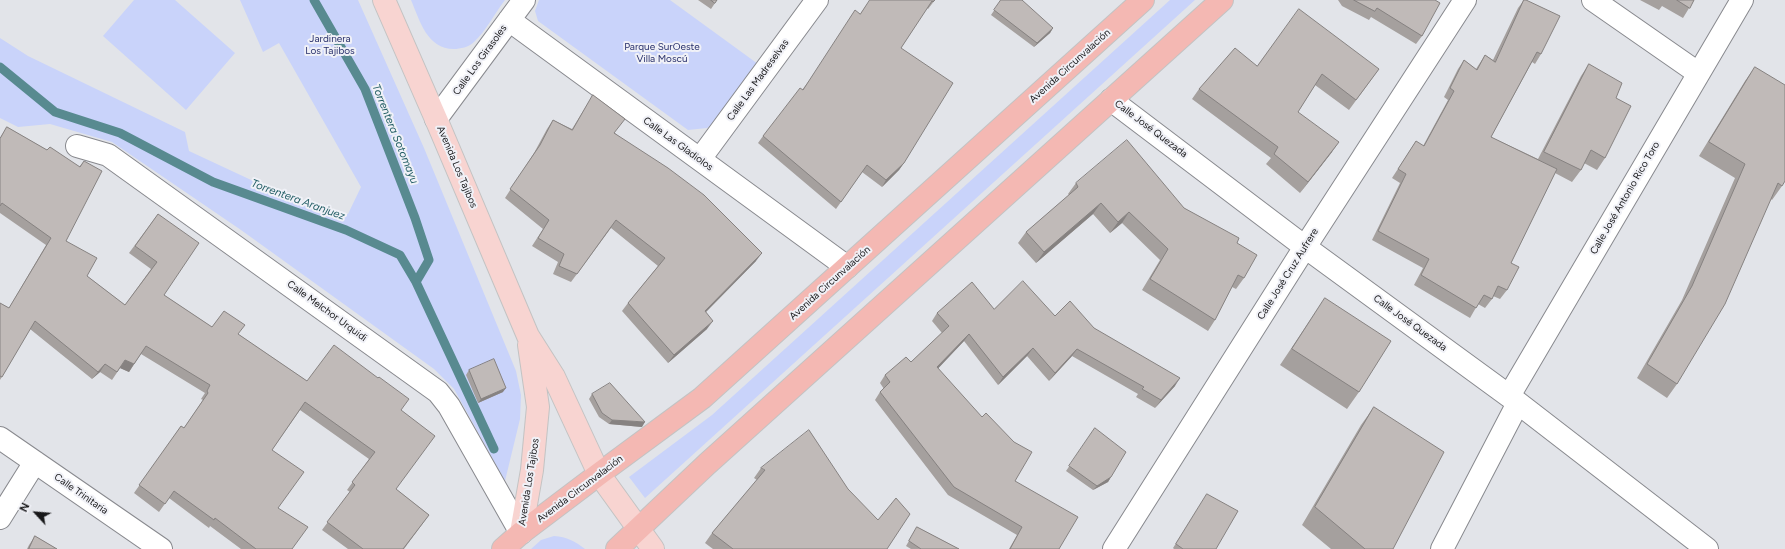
<!DOCTYPE html>
<meta charset="utf-8">
<style>
body{margin:0}
#map{position:relative;width:1785px;height:549px;overflow:hidden;background:#e2e4e9;font-family:Figtree,sans-serif}
canvas{display:block}
.north{position:absolute;left:16px;top:493px;width:40px;height:40px;-webkit-text-stroke:3px #f0f1f7;paint-order:stroke;rotate:296deg;font-size:11px;font-weight:700;line-height:16px;text-align:center;color:#18181a}
.north::after{content:'';display:block;margin:auto;width:14px;height:18px;background:#18181a;clip-path:polygon(50% 0,100% 100%,50% 72%,0 100%)}
</style>
<div id="map">
<canvas width="1785" height="549"></canvas>
<div class="north">N</div>
</div>
<script>
const c = document.querySelector('canvas').getContext('2d');
c.lineJoin = 'round';
function fillPath(path, color) {
  c.fillStyle = color;
  c.fill(path, 'evenodd');
}
function stroke(path, color, width, dash) {
  c.strokeStyle = color;
  c.lineWidth = width;
  c.lineCap = dash ? 'butt' : 'round';
  c.setLineDash(dash || []);
  c.stroke(path);
}
function label(font, color, halo, rows, align = 'center') {
  c.font = font + ' Figtree,sans-serif';
  c.lineWidth = 4;
  c.setLineDash([]);
  c.textBaseline = 'middle';
  c.strokeStyle = halo;
  c.fillStyle = color;
  for (const [text, x, y, turn = 0] of rows) {
    c.save();
    c.translate(x, y);
    c.rotate((+turn || 0) * Math.PI / 180);
    c.textAlign = isNaN(turn) ? turn : align;
    if (halo) c.strokeText(text, 0, 0);
    c.fillText(text, 0, 0);
    c.restore();
  }
}
const green = new Path2D(`
 M134,0h41l60,53 -49,57 -83,-74z
 M240,0h118l66,148 92,223 5,24 -1,24 -15,62 -51,-92 -20,-20 -193,-139 -129,-88 -62,-18 -32,3 -18,-9v-80l28,18 157,76 4,19 135,63h24l13,-27 -82,-144 -16,9z
 M411,0h94c-10,13 -19,31 -31,42 -5,5 -14,7 -20,7 -27,0 -34,-28 -43,-49z
 M539,0h131l88,64 -44,59 -7,5 -19,2 -150,-109 -3,-10z
 M1170,0h25l-550,498 -16,-21 83,-62z
 M554,536c13,1 21,5 31,13h-54l10,-9z`);
const stream = new Path2D(`
 M314,0l51,89 50,129 14,42 -13,22
 M0,67l55,45 65,21 93,49 133,48 54,25 16,27 78,167`);
const minor = new Path2D(`
 M1593,0l105,73
 M509,20l338,247
 M1111,100l194,147 204,149 198,153
 M436,119l88,-119
 M77,146l31,9 330,237 11,14 72,127
 M700,159l117,-159
 M1509,396l233,-396
 M0,438l161,111
 M0,518l35,-56
 M1114,549l191,-302 160,-247
 M1442,549l76,-146`);
const major = new Path2D(`
 M384,0l52,119 92,217 26,41 45,97 54,75
 M521,533l11,-63 6,-63 -9,-62`);
const highway = new Path2D(`
 M503,549l18,-16 78,-59 103,-76 441,-398
 M617,549l90,-85 515,-464`);
const wall = new Path2D(`
 M698,0h19l-6,9z
 M935,0l-7,9 -1,-1 -26,40 3,115 -5,7 -17,17 -20,-15 -26,37 -78,-66 5,-7 39,-46 58,-76z
 M1001,0l52,28 -3,5 -16,14 -43,-32z
 M1338,0h97l-13,36 -6,8 -45,-27 -2,3 -27,-14z
 M1524,0l17,54 -6,10 -3,-2 -41,75 47,22 43,-83 8,-12 27,34 -11,60 -8,12 -13,-7 -3,7 -9,12 -17,-9 -44,90 -4,27 -7,9 -7,-3 -1,3 -7,9 -7,-4 -8,14 -56,-33 9,-17 -51,-28 28,-57 -8,-5 24,-37 7,5 25,-46 -4,-3 14,-28 6,-9 12,9 9,-14 8,5 25,-52z
 M1640,0h54l-11,18 -21,-12 -3,4z
 M1257,66l122,3 -30,41 -34,-25 -17,27 34,40 -32,41 -34,-29 5,-6 -79,-59 7,-10z
 M1755,67l27,119 -10,14 -1,-1 -94,185 -10,14 -30,-20 45,-78 53,-122 -36,-22 46,-75z
 M593,95l22,38 141,128 -50,51 1,17 -39,34 -46,-52 6,-8 30,-37 -47,-38 -40,54 -18,-8 5,-12 -26,-16 11,-17 -38,-31 29,-45 13,-24 6,-9 19,9z
 M7,127l40,23 32,17 5,-6 -18,80 21,35 38,29 26,-36 -22,-16 29,-39 6,81 48,32 26,7 69,47 94,29 -5,79 33,26 -25,34h-56l-26,-19 28,-38 -3,-2 22,-31 -69,-49 -28,40 6,58 14,41h-51l-31,-23 -1,2 -40,-30 -10,14 -25,-19 47,-67 3,2 19,-28 -2,-1 4,-6 -64,-39 -12,18 -9,-4 -8,12 -12,-8 -8,7 -62,-50 -30,51v-77l9,5 37,-63 -46,-32v-75z
 M1076,183l108,25 53,35 7,35 -8,11 -4,-2 -17,33 -7,11 -66,-41 18,-30 -38,-37 -12,10 -17,-19 -57,49 -18,-20 8,-11 43,-37 -1,-1z
 M1325,298l34,94 -12,17 -67,-44z
 M994,309l61,7 39,12 81,58 -20,22 -19,-11 2,-3 -66,-38 -23,25 -22,-25 -29,29 -34,-44 -26,27 77,113 44,68h-50l8,-14 -69,-40 -73,-95 5,-8 4,-3 -4,-6 5,-8 26,-13 31,-29 -10,-12 5,-8z
 M469,370l34,22 -25,11 -12,-28z
 M592,394l50,33 -33,-3 -10,-7 -10,-18z
 M1374,407l19,142h-62l-29,-24 59,-100z
 M1095,428l16,49 -3,5 -15,8 -27,-19z
 M761,468l126,81h-174l-8,-6 7,-10 45,-53 -3,-2z
 M1207,494l9,55h-42l-1,-1z
 M917,527l42,22h-48l-5,-3z
 M35,536l22,13h-30l2,-4z`);
const shadedWall = new Path2D(`
 M1053,28l-3,5 -16,14 3,-4z
 M1339,142l-7,10 -32,41 8,-11z
 M904,163l-5,7 -17,17 4,-7z
 M1101,203l-8,11 -57,49 8,-11z
 M1129,212l-7,11 -12,10 8,-11z
 M762,253l-6,8 -57,58 6,-8z
 M713,321l-6,8 -39,34 6,-8z
 M969,334l-5,7 -32,34 5,-8z
 M1033,348l-6,8 -29,29 5,-8z
 M1077,349l-5,7 -23,25 6,-8z
 M125,360l9,4 -5,8 -9,-4z
 M105,364l-5,8 -8,7 6,-7z
 M1180,378l-5,8 -20,22 6,-8z
 M506,388l-3,4 -25,11 3,-4z
 M612,420l33,2 -3,5 -33,-3z
 M1111,477l-3,5 -15,8 4,-4z`);
const building = new Path2D(`
 M711,0h6l-2,3z
 M870,0h65l-2,2 -1,-1 -31,47 52,35 -49,80 -18,17 -19,-15 -26,37 -78,-66 37,-48 3,2 52,-80 5,4z
 M1001,0h21l31,28 -16,15 -43,-33z
 M1354,0h81l5,3 -18,33 -45,-28 -2,3z
 M1524,0h2l34,16 -19,38 -4,-2 -46,85 66,32 -46,94 8,4 -12,23 -9,-4 -6,13 -8,-4 -8,13 -55,-33 8,-16 -51,-28 28,-57 -8,-5 18,-28 8,5 30,-55 -4,-3 14,-28 13,10 8,-15 10,7z
 M1677,0h17l-4,8z
 M1299,9l80,60 -23,31 -34,-26 -24,38 41,30 -31,40 -34,-28 4,-7 -79,-58 36,-41 22,18z
 M1589,64l33,19 -6,15 15,8 -26,52 -14,-8 -10,20 -37,-18z
 M1755,67l30,18v96l-3,5 -4,-3 -53,121 -48,80 -30,-20 45,-78 53,-122 -36,-22z
 M593,95l32,24 -11,14 54,35 36,27 58,58 -57,58 8,10 -39,34 -46,-52 37,-45 -49,-38 -39,54 -18,-8 5,-12 -26,-16 11,-18 -39,-31 30,-44 13,-25 19,10z
 M7,127l40,23 3,-3 30,20 4,-6 18,10 -36,70 31,17 -10,18 38,29 32,-43 -22,-16 23,-32 41,29 -35,52 48,32 12,-16 21,14 -7,9 69,47 27,-36 44,33 1,-1 30,22 -8,11 34,26 -39,53 33,26 -26,34h-40l-36,-27 28,-37 -3,-3 23,-30 -70,-50 -33,48 32,22 -26,36 30,19 -16,22h-36l-41,-31 -1,2 -40,-29 -9,13 -26,-19 42,-59 3,2 24,-35 -1,-2 3,-6 -64,-39 -12,18 -9,-4 -8,12 -12,-8 -7,8 -63,-51 -33,56 -2,-1v-73l9,5 42,-70 -49,-35 -2,3v-67z
 M1127,140l57,68 55,30 -2,5 20,12 -13,23 -6,-3 -23,45 -65,-41 18,-30 -39,-37 -11,10 -17,-19 -57,49 -18,-20 52,-45 -2,-4z
 M1023,281l32,35 15,-15 24,27 86,50 -19,22 -19,-11 2,-2 -67,-38 -22,24 -22,-25 -30,29 -34,-43 -32,33 45,50 4,-4 28,29 18,10 -17,29 63,36 -19,32h-49l12,-22 -68,-40 -74,-95 10,-10 -5,-7 21,-18 5,5 38,-36 -12,-13 35,-31 22,27z
 M1325,298l66,43 -32,51 -67,-43z
 M494,359l12,29 -25,11 -12,-29z
 M610,383l35,39 -33,-2 -10,-7 -10,-19z
 M1374,407l70,45 -51,97h-28l-50,-42z
 M1095,428l31,24 -15,25 -14,9 -28,-20z
 M809,430l39,59 30,31 18,-22 14,16 -23,35h-154l-21,-16 53,-63 -4,-2z
 M1207,494l31,17 -22,38h-33l-7,-5z
 M917,527l42,22h-38l-12,-8z
 M35,536l22,13h-28z`);
const parkNames = [
 ["Jardinera",330,39],
 ["Los Tajibos",330,51],
 ["Parque SurOeste",662,47],
 ["Villa Moscú",662,59]
];
const streetNames = [
 ["Calle Los Girasoles",480,60,-54],
 ["Avenida Circunvalación",1070,66,-42],
 ["Calle Las Madreselvas",758,80,-54],
 ["Calle José Quezada",1151,129,37],
 ["Calle Las Gladiolos",678,144,36],
 ["Avenida Los Tajibos",457,167,67],
 ["Calle José Antonio Rico Toro",1625,198,-60],
 ["Calle José Cruz Aufrere",1288,274,-58],
 ["Avenida Circunvalación",830,283,-42],
 ["Calle Melchor Urquidi",327,311,36],
 ["Calle José Quezada",1410,323,36],
 ["Avenida Los Tajibos",529,482,-81],
 ["Avenida Circunvalación",580,489,-37],
 ["Calle Trinitaria",81,494,35]
];
const waterNames = [
 ["Torrentera Sotomayu",395,134,68],
 ["Torrentera Aranjuez",298,200,20]
];
fillPath(green, '#c9d3fa');
stroke(stream, '#588a90', 9);
stroke(minor, '#88898e', 24);
stroke(major, '#c3c3c3', 24);
stroke(highway, '#c3c3c3', 24);
stroke(minor, '#fff', 22);
stroke(major, '#f8d4d1', 22);
stroke(highway, '#f4b8b3', 22);
fillPath(wall, '#a5a09e');
fillPath(shadedWall, '#868281');
fillPath(building, '#c0bab8');
stroke(building, '#868281', 1);
label('10px', '#28306b', '#f0f1f7', parkNames);
label('10px', '#18181a', '#f0f1f7', streetNames);
label('italic 11px', '#235e65', '#f0f1f7', waterNames);
</script>
